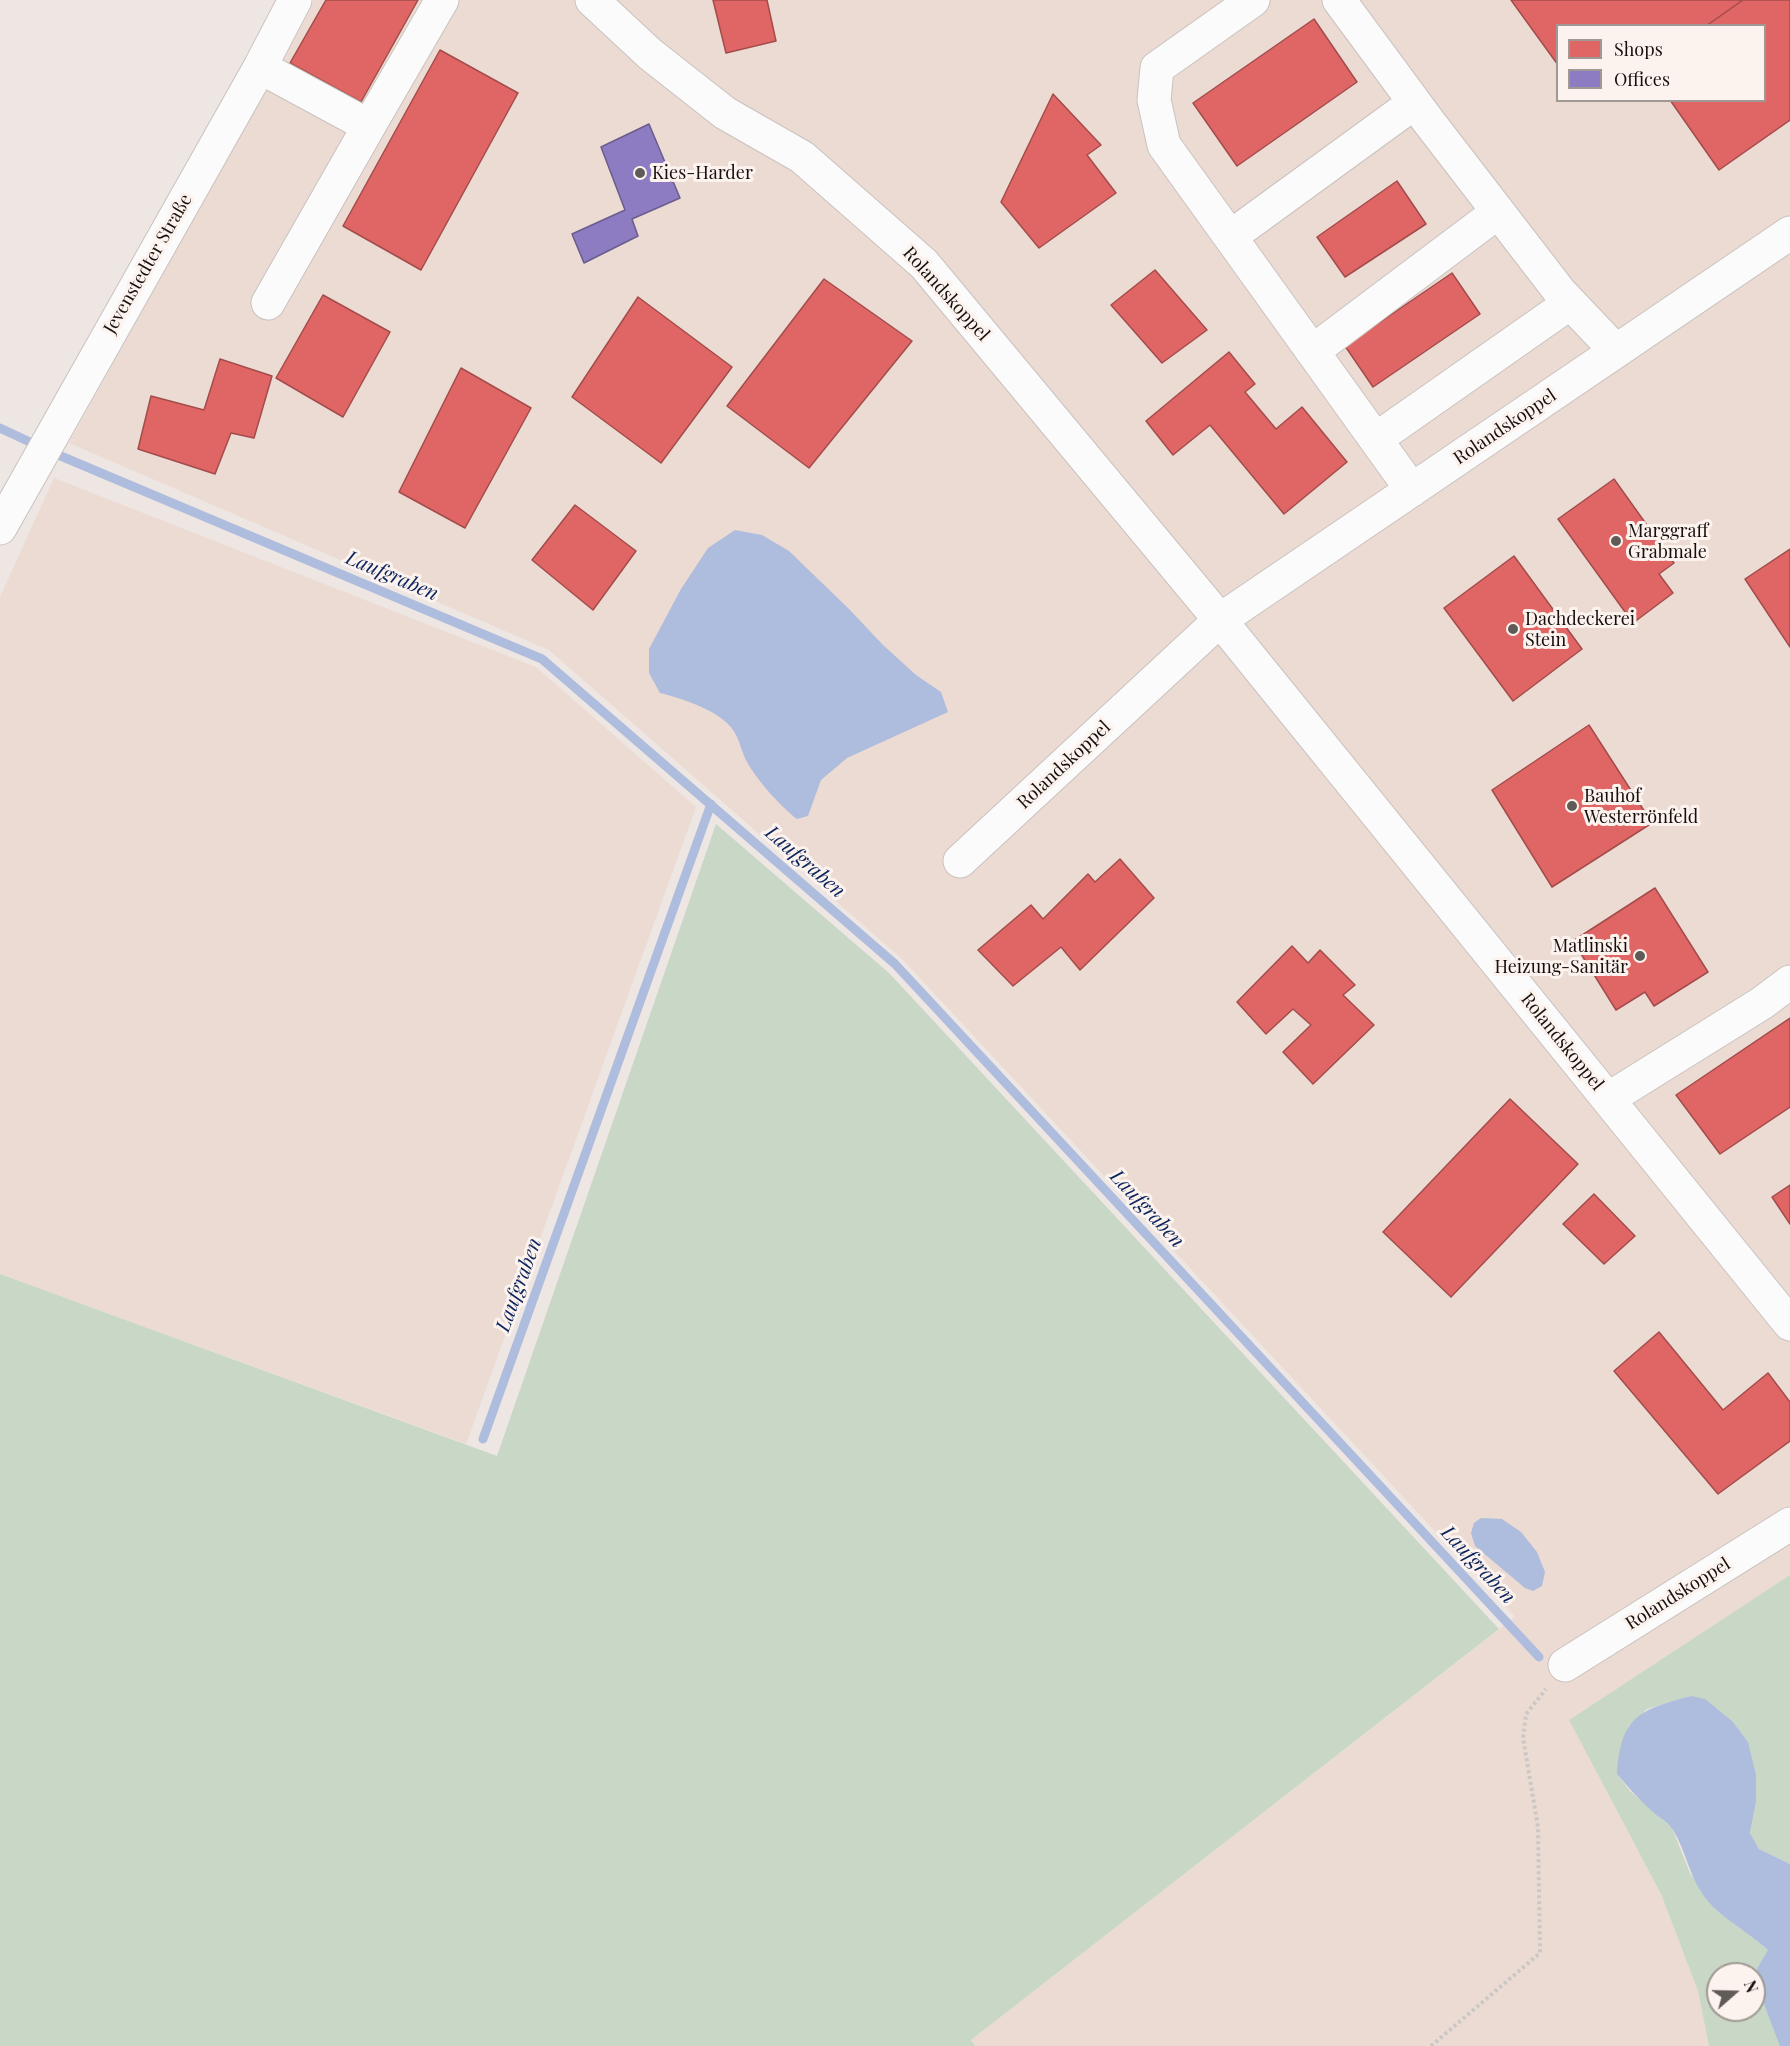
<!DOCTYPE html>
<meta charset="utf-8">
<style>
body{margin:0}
#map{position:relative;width:1790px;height:2046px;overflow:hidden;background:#eee6e2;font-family:"Playfair Display",serif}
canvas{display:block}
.legend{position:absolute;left:1556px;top:24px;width:210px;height:78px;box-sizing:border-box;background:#fdf3ee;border:2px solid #a09894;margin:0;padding:8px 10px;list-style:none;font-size:18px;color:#15100d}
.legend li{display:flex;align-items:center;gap:12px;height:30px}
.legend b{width:30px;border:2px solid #a09894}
.north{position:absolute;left:1706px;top:1962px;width:60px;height:60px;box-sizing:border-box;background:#fdf3ee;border:2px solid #a09894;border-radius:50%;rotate:70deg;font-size:16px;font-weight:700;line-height:24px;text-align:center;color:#15100d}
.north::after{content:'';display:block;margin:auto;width:21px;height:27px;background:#615b58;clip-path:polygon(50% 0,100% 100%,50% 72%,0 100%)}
</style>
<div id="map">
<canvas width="1790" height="2046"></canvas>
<ul class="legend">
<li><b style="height:16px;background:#e06666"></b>Shops</li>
<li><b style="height:16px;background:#8e7cc3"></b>Offices</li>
</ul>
<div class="north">N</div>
</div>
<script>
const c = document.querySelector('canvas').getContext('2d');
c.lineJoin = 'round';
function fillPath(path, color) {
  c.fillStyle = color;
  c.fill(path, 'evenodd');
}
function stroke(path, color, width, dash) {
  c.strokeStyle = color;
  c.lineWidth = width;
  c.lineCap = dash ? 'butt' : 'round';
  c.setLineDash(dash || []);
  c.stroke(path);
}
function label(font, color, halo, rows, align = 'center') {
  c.font = font + ' "Playfair Display",serif';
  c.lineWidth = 6;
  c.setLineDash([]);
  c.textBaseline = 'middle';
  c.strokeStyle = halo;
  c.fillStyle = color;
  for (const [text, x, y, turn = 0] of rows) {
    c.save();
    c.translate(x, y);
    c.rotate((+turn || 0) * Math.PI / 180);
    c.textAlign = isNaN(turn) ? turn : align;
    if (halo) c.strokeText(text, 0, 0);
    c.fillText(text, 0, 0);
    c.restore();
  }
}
const built = new Path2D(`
 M314,0h1476v1575l-221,145 92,174 37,97 11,55h-734l-4,-6 544,-423 -613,-658 -353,-309 -480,-207zM1558,26h206v74h-206z
 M54,478l482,189 160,140 -230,637 -466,-170v-677z`);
const green = new Path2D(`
 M716,824l173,149 610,656 -528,411 4,6h-975v-772l497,182z
 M1790,1575v289l-31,-15 -9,-16 6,-31 -65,-106 -44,13 -19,18 -11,47 13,17 42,37 18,45 27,37 21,17 16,10 14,13 12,96h-71l-11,-55 -37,-97 -92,-174zM1718,1974h36v36h-36z`);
const water = new Path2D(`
 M735,530l27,5 27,16 60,58 34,36 33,30 25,17 7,20 -101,46 -26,22 -13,36 -11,3c-17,-13 -42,-41 -51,-59 -5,-10 -7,-22 -13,-30 -12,-19 -52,-32 -73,-37l-11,-20v-24l32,-60 27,-41z
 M1481,1518l21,1 19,13 16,20 8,20 -3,14 -9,5 -8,-3 -50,-42 -4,-13 3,-10z
 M1691,1696l14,3 27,22 16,21 8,33v27l-6,31 9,16 31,15v182h-10l-16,-42 -7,-35 11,-19c-20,-19 -47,-31 -64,-54 -15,-20 -18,-45 -31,-66 -5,-8 -15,-13 -21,-19 -13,-11 -24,-24 -35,-37 4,-58 22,-64 74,-78z`);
const shops = new Path2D(`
 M326,0h92l-57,102 -71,-39z
 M713,0h54l9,41 -50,12z
 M1511,0h232l-37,26h-148v39z
 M1743,0h47v120l-71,50 -49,-70h94v-74h-58z
 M1314,19l43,63 -120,84 -44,-63z
 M440,50l78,43 -97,177 -78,-44z
 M1053,94l48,51 -14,10 29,38 -77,55 -38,-46z
 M1397,181l29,43 -81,53 -28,-40z
 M1155,270l52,60 -45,33 -51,-58z
 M1452,273l28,41 -107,73 -28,-41z
 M824,279l88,62 -103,127 -82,-62z
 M323,295l67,37 -47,85 -67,-39z
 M638,297l94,70 -71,96 -89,-66z
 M1229,352l26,32 -10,8 31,37 26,-22 45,55 -63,52 -74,-89 -37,30 -27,-34z
 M220,359l52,17 -18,62 -23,-5 -16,41 -77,-25 13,-53 53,14z
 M461,368l70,40 -66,120 -66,-36z
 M1614,479l60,84 -15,11 14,19 -40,30 -75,-104z
 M575,505l61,46 -43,59 -61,-50z
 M1790,549v98l-45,-68z
 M1514,556l68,93 -69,52 -69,-93z
 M1589,725l63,98 -100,64 -60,-97z
 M1120,859l34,39 -74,72 -19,-23 -48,39 -35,-36 53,-45 12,14 45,-45 7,8z
 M1655,888l53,84 -54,34 -9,-14 -29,18 -43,-69z
 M1292,946l16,17 12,-13 35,35 -12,10 31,30 -61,59 -30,-32 28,-27 -18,-16 -27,25 -29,-32z
 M1790,1018v89l-70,47 -44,-59z
 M1510,1099l68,65 -127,133 -68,-65z
 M1790,1185v39l-18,-27z
 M1594,1194l41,42 -31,28 -41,-40z
 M1659,1332l64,78 45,-37 22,29v39l-72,53 -104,-123z`);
const offices = new Path2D(`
 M649,124l31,74 -48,21 6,17 -54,27 -12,-29 53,-24 -24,-63z`);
const stream = new Path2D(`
 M0,428l32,15
 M56,454l486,205 353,305 644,693
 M483,1439l228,-635`);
const path = new Path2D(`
 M1431,2046l109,-93 -2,-126 -15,-89 3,-24 20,-25`);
const minor = new Path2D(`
 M592,0l58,54 75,59 77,44 122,107 296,356 570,704
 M1253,0l-96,68 -3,32 10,45 248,345
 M1339,0l90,122 131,170 56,59
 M260,67l109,59 -101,177
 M369,126l73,-126
 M1230,237l184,-134
 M1313,351l185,-139
 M1376,439l194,-136
 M0,528l260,-461 35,-67
 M960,861l260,-241 570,-387
 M1608,1099l154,-96 28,-21
 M1565,1665l225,-141`);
const markers = [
 [640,173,6,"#615b58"],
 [1616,541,6,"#615b58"],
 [1513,629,6,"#615b58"],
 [1572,806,6,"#615b58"],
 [1640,956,6,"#615b58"]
];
const poiNames = [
 ["Kies-Harder",652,173],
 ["Marggraff",1628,531],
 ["Grabmale",1628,552],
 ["Dachdeckerei",1525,619],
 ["Stein",1525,640],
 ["Bauhof",1584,796],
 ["Westerrönfeld",1584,817],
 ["Matlinski",1628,946,"right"],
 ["Heizung-Sanitär",1628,967,"right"]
];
const streetNames = [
 ["Jevenstedter Straße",148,264,-60],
 ["Rolandskoppel",946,294,48],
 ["Rolandskoppel",1505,427,-34],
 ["Rolandskoppel",1064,765,-43],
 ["Rolandskoppel",1562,1042,51],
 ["Rolandskoppel",1678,1594,-32]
];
const waterNames = [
 ["Laufgraben",392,576,23],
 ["Laufgraben",805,862,41],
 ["Laufgraben",1147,1209,47],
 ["Laufgraben",519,1285,-70],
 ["Laufgraben",1478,1565,47]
];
fillPath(built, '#ecdbd3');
fillPath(green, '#c8d7c6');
fillPath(water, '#aebcdd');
fillPath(shops, '#e06666');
stroke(shops, '#a34c4b', 1.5);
fillPath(offices, '#8e7cc3');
stroke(offices, '#6a5c8c', 1.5);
stroke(stream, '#aebcdd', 9);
stroke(minor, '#c9c2bf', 35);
stroke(path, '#cac7c5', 4, [3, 3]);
stroke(minor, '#fcfbfb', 33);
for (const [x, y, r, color] of markers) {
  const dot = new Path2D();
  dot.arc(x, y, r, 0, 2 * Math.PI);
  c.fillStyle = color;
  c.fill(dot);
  stroke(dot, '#fdf3ee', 2);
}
label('18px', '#15100d', '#fdf3ee', poiNames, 'left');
label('18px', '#15100d', '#fdf3ee', streetNames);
label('italic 20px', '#0b245c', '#fdf3ee', waterNames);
</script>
